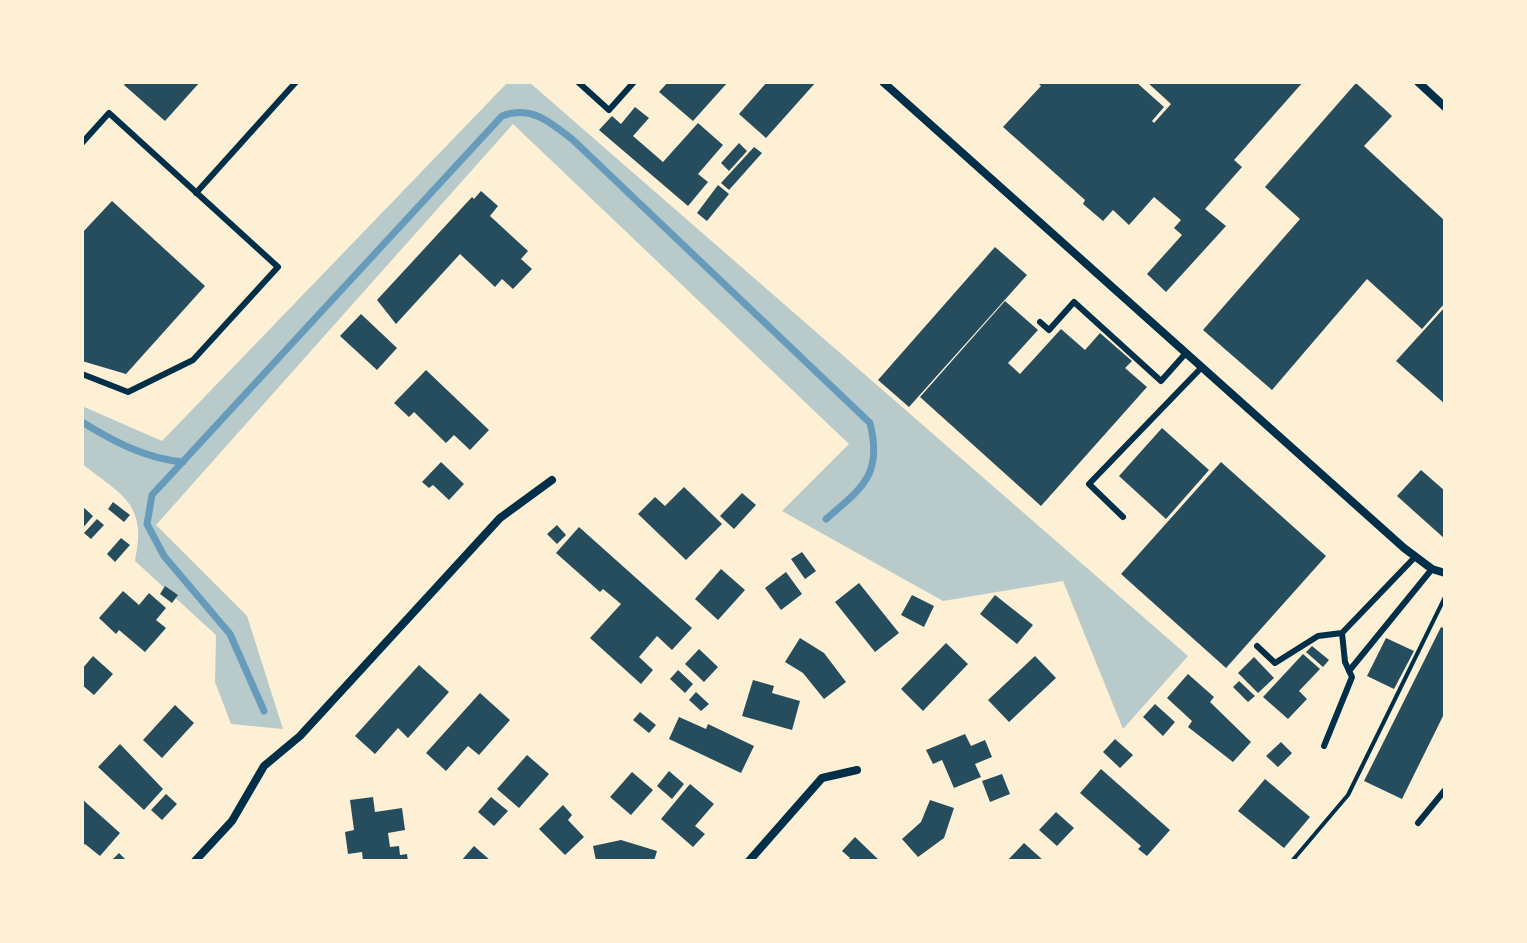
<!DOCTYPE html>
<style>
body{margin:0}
#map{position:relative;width:1527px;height:943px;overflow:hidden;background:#fdf0d5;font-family:"Work Sans",sans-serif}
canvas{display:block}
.frame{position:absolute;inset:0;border:84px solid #fdf0d5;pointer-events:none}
</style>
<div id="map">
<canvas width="1527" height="943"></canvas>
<div class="frame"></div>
</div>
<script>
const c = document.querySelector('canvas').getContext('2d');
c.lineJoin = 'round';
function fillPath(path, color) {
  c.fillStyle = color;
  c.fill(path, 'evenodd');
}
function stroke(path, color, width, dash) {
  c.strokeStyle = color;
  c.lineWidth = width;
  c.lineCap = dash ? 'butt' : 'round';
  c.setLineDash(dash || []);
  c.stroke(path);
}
const green = new Path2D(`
 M508,82h21l659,574 -65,73 -60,-148 -120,20 -161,-90 67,-67 -336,-320 -357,401 91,91 36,113 -52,-5 -16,-42 1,-47 -81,-74c13,-57 -13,-66 -53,-97v-58l80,35z`);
const stream = new Path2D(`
 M82,422c33,20 62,36 101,40
 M264,711l-34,-77 -66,-78 -17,-32 5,-29 350,-379c29,-11 48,6 71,24l297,283c13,52 -8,65 -44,96`);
const building = new Path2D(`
 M126,82h74l-35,39 -41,-36z
 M668,82h60l-35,39 -34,-29z
 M767,82h49l-50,56 -27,-24z
 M1037,82h99l28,25 -12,14 2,2 17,-19 -24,-22h156l-69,78 8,7 -37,42 21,17 -60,66 -19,-18 35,-39 -8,-7 7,-8 -27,-23 -25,28 -16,-15 -10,11 -20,-17 2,-4 -82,-73 38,-41z
 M1356,83l36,33 -28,30 81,75v82l-23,26 -55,-50 -95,111 -69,-60 97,-111 -35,-32z
 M635,107l14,11 -16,18 30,26 35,-39 25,22 -25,29 10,8 -20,24 -89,-76 13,-14 9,8z
 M739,143l8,8 -18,20 -8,-8z
 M754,147l8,6 -33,37 -8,-7z
 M718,185l11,9 -22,27 -10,-8z
 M481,191l17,15 -8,10 38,35 -7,8 11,10 -19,20 -11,-10 -7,8 -35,-33 -64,70 -19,-24 95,-103 2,2z
 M112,201l93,85 -79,88 -44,-13v-128z
 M995,247l32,28 -118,132 -31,-27z
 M1005,301l33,29 -30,33 12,11 41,-45 24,21 15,-17 32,28 -7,7 22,19 -106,119 -121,-109z
 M1445,307v97l-49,-43z
 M361,314l36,34 -20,22 -37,-34z
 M426,370l63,60 -19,20 -16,-15 -8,8 -32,-31 -5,5 -15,-14z
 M1162,428l47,42 -43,49 -47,-43z
 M441,462l23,22 -15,16 -16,-15 -4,3 -7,-6z
 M1221,462l105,94 -100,112 -105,-94z
 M1421,470l24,21v48l-48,-43z
 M684,487l38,37 -36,36 -48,-46 17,-17 10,9z
 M742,493l14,12 -22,24 -14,-13z
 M113,502l17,13 -6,7 -16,-13z
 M82,506l11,10 -11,13z
 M97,519l7,6 -13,14 -7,-6z
 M557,525l9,10 -9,9 -10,-10z
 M579,527l113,101 -20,22 -15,-14 -18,21 14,13 -12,14 -51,-46 31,-34 -18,-15 -3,3 -44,-39z
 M121,538l9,7 -15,17 -8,-8z
 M802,552l14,19 -11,8 -14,-20z
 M721,569l24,21 -27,30 -23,-21z
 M786,572l16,22 -21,16 -16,-22z
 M859,583l40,50 -24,19 -40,-50z
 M165,586l13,9 -6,8 -12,-9z
 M123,591l16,14 10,-12 17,15 -10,12 10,8 -21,24 -26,-22 -3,4 -17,-16z
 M912,595l22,11 -10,21 -23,-12z
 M995,595l38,30 -16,19 -37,-30z
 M1441,627l4,2v83l-43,87 -38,-18z
 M800,638l24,15 22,29 -22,17 -21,-26 -18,-11z
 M1386,638l28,13 -20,38 -27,-13z
 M946,643l22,21 -45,47 -22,-22z
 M1312,646l17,14 -6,7 -17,-15z
 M699,649l19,18 -14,15 -19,-18z
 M1303,654l17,15 -21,22 8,8 -19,20 -25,-22z
 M93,656l20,18 -19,21 -12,-10v-16z
 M1035,656l21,22 -47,44 -21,-22z
 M1254,657l20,21 -16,15 -20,-20z
 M419,665l30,27 -41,46 -10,-10 -23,26 -20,-18z
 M678,670l15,14 -8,9 -15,-14z
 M1188,674l26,23 -4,5 41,40 -18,20 -45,-35 4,-6 -25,-23z
 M753,680l21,6 -2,7 28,8 -8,29 -50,-14z
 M1239,681l16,15 -7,6 -15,-15z
 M696,692l13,12 -8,7 -12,-11z
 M480,693l30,27 -31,35 -11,-9 -22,25 -20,-18z
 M1155,704l20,18 -12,14 -20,-19z
 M175,705l19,18 -32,35 -19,-18z
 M640,712l16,13 -7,8 -16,-13z
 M679,717l27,12 2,-5 46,22 -13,27 -72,-34z
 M965,734l6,12 14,-6 7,17 -17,7 6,13 -27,11 -12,-28 -9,4 -7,-14z
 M1115,739l18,16 -13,13 -17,-16z
 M1281,742l11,11 -14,14 -12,-11z
 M120,744l43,45 -19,21 -46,-43z
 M527,755l22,19 -30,34 -22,-19z
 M1101,769l69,61 -23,26 -9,-7 3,-3 -61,-53z
 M669,771l15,13 -12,15 -15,-13z
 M632,772l21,18 -22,25 -21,-18z
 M1002,774l8,20 -20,8 -8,-21z
 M1265,779l45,38 -26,31 -46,-37z
 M690,784l24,20 -19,22 10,8 -12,13 -32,-28z
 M166,794l11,10 -15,16 -11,-10z
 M373,797l2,15 27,-4 3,22 -17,3 2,14 9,-1 1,9 7,-1 1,7h-45l-1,-9 -14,2 -3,-22 9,-2 -4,-30z
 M491,797l17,14 -14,15 -16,-14z
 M82,799l38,34 -20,23 -15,-12 -3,3z
 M930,800l24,8 -10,30 -26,19 -16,-18 19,-17z
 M563,805l9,10 -4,5 16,17 -19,18 -26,-26z
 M1056,812l18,16 -17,18 -18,-16z
 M855,837l25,24h-33l3,-3 -8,-7z
 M621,840l36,11 -3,10h-58l-3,-15z
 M1024,843l20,18h-37z
 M474,846l17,15h-30z
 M119,853l8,8h-16z`);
const path = new Path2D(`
 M1292,861l56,-66 97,-198`);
const service = new Path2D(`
 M578,82l31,28 25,-28
 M82,143l27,-30 169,154 -85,93 -65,32 -46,-18
 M196,193l100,-111
 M1040,322l9,8 25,-28 87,79 25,-28
 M1123,517l-34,-33 113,-117
 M1257,646l18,17 43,-27 24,-3 73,-76
 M1349,671l83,-102
 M1324,746l28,-69 -7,-15 -3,-29
 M1418,823l27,-33`);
const minor = new Path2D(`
 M883,82l521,466 28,21 13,4
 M1418,82l27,25
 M195,861l37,-40 32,-55 36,-30 200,-218 52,-38
 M749,861l73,-83 35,-8`);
fillPath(green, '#b9caca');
stroke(stream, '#669bbc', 7);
fillPath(building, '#264d5e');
stroke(path, '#003049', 4);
stroke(service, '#003049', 6);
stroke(minor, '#003049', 8);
</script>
